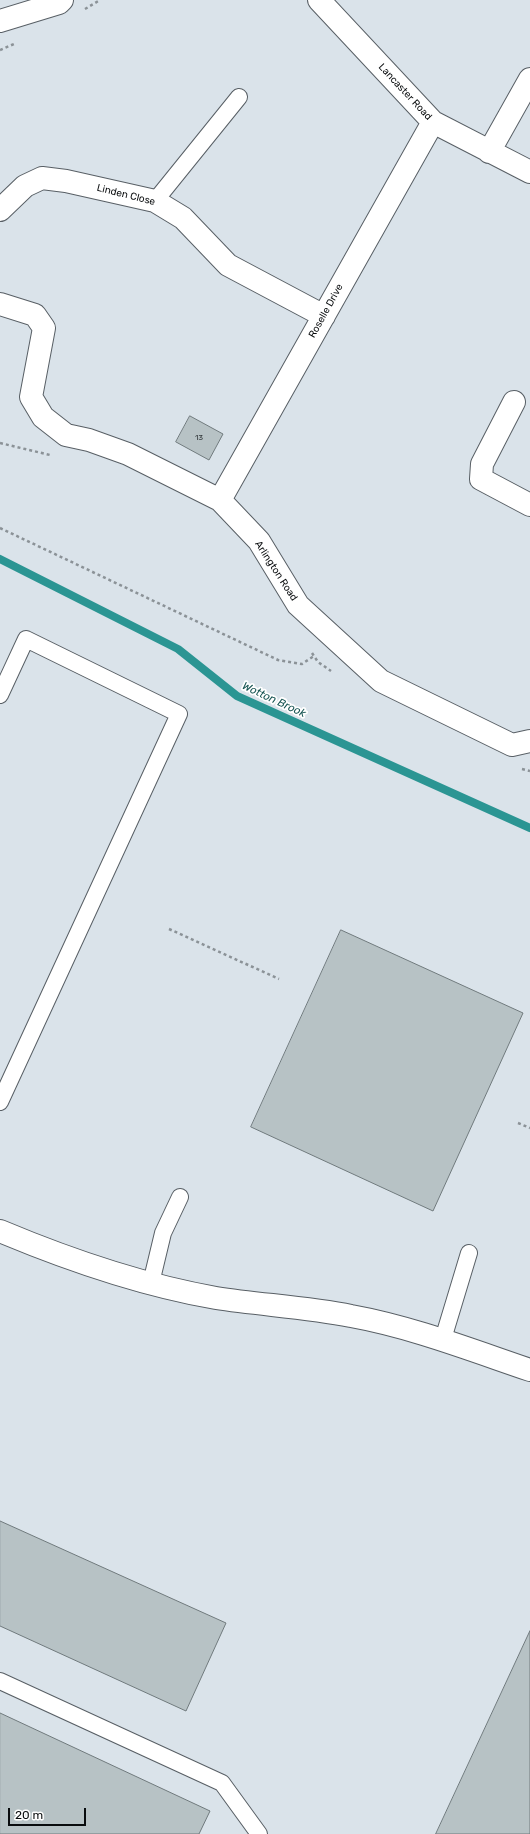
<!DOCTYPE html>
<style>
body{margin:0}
#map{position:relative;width:530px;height:1834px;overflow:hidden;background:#dae3ea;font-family:Rubik,sans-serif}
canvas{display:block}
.scale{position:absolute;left:8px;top:1808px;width:78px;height:18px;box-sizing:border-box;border:2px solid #090c0e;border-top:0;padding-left:5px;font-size:12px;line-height:14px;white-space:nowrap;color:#090c0e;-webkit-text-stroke:3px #fff;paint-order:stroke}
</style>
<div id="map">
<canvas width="530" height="1834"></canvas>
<div class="scale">20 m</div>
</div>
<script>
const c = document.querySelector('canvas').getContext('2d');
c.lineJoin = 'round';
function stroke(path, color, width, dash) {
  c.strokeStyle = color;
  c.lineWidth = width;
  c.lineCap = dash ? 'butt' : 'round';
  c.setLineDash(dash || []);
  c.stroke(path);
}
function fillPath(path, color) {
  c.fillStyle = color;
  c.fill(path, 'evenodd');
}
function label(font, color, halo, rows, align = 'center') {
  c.font = font + ' Rubik,sans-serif';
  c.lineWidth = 3.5;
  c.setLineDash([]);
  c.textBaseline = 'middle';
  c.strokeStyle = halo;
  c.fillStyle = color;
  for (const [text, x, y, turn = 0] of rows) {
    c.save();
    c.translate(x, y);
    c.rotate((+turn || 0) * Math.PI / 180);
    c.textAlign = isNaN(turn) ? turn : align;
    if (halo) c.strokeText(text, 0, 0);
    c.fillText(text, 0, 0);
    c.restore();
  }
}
const stream = new Path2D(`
 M0,559l178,90 59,47 293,132`);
const building = new Path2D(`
 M190,416l33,18 -14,26 -33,-18z
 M341,930l182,83 -90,198 -182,-84z
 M0,1521l226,102 -40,88 -186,-85z
 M530,1631v203h-94z
 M0,1713l210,98 -11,23h-199z`);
const path = new Path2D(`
 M85,9l15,-9
 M0,50l14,-6
 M0,443l50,12
 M0,528l278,132 24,4 12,-8
 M312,653l6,9 13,9
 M522,769l8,2
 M169,929l110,50
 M518,1123l12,5`);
const service = new Path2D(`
 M155,201l84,-104
 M0,695l26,-56 153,75 -179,388
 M151,1283l12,-50 17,-36
 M443,1339l26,-86
 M0,1681l222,102 37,51`);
const minor = new Path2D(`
 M319,0l114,122 97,50
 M489,152l41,-73
 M0,210l25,-24 17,-8 24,3 89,20 28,17 45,47 96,51
 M0,304l35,11 9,13 -13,69 12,20 23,18 23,5 39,14 92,46 39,41 39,64 83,76 131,64 18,-4
 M514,402l-32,62 -1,15 49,26
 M220,500l213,-378`);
const tertiary = new Path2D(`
 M0,21l59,-18 3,-3
 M0,1231c69,29 142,54 216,67 45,7 91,9 135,18 61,11 120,34 179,54`);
const numberNames = [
 ["13",199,438]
];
const streetNames = [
 ["Lancaster Road",405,92,47],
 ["Linden Close",126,195,14],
 ["Roselle Drive",326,311,-61],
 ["Arlington Road",276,571,57]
];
const waterNames = [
 ["Wotton Brook",274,700,25]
];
stroke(stream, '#2b9593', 8);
fillPath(building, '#b7c2c5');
stroke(building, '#707a7d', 1);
stroke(service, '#585f65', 18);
stroke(minor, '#585f65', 24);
stroke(tertiary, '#585f65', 24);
stroke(path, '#8b9297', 2.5, [3, 3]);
stroke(service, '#fff', 16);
stroke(minor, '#fff', 22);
stroke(tertiary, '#fff', 22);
label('8px', '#343a3c', null, numberNames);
label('10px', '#090c0e', '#fff', streetNames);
label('italic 11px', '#155351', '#fff', waterNames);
</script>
